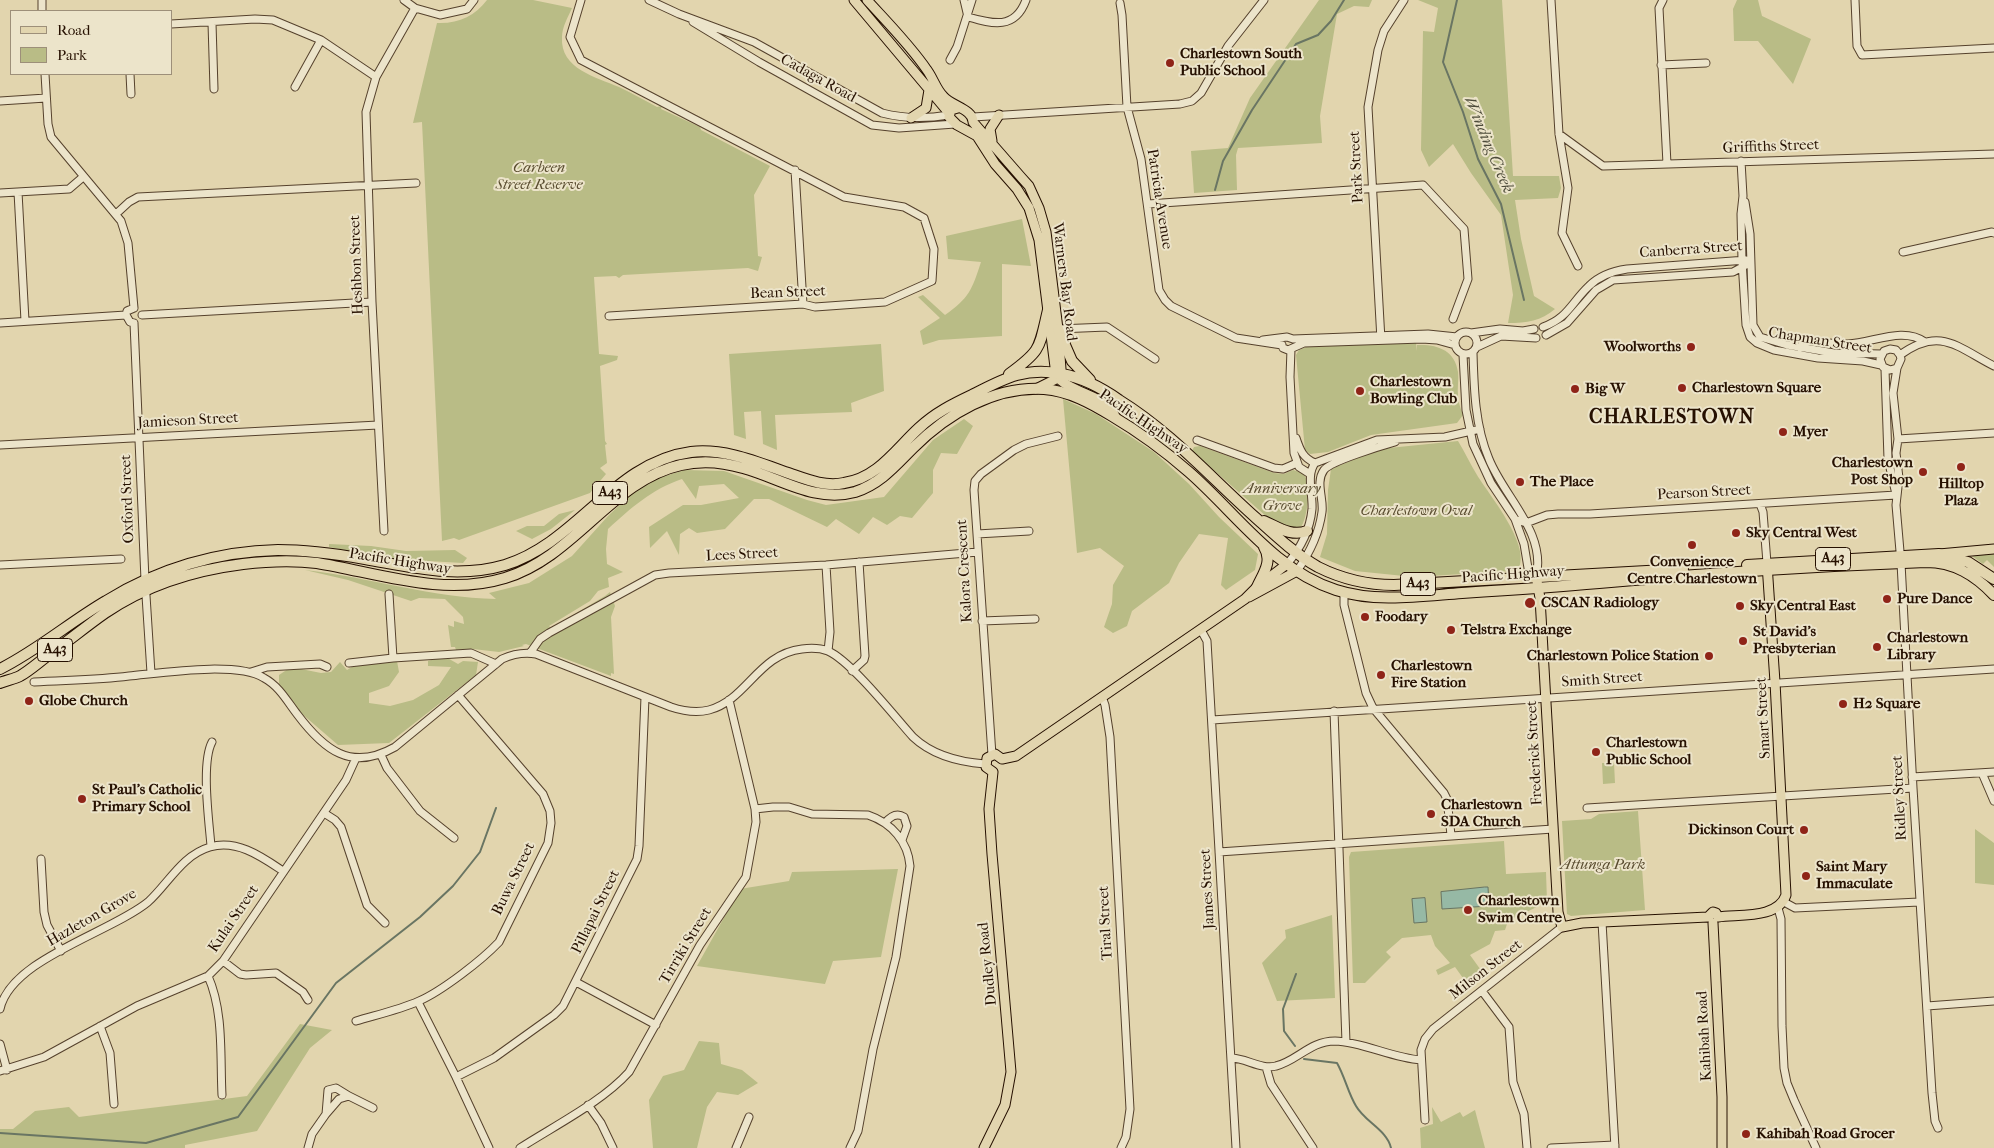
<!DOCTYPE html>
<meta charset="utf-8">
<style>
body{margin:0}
#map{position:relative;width:1994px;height:1148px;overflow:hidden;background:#e2d5ae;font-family:"IM FELL French Canon",serif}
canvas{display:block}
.legend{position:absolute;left:10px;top:10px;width:162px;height:65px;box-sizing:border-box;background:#ece4ca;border:1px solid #9d8f79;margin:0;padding:6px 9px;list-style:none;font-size:15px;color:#261000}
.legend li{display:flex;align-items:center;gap:10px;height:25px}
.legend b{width:25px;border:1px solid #9d8f79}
</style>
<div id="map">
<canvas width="1994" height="1148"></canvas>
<ul class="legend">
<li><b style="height:6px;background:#e2d5ae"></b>Road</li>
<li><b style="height:14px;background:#b9bc86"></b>Park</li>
</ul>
</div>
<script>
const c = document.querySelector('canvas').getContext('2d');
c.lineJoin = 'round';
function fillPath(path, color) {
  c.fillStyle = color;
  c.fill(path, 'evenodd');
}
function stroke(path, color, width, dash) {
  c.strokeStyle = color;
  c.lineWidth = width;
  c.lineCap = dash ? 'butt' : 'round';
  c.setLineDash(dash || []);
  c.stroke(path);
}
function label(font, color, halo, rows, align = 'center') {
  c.font = font + ' "IM FELL French Canon",serif';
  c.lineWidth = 4;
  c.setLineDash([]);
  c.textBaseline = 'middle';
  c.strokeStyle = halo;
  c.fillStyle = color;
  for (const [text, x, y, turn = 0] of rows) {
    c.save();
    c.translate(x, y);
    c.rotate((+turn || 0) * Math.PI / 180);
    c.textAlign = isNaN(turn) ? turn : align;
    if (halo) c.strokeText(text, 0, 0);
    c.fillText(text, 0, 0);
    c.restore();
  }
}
const green = new Path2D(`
 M487,0h46l39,8c-4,9 -10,19 -10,29 -2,32 34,40 57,50 13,6 25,13 38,20l5,-1 -1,3 39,18 1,3 69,36 -16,29 4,61 4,1 -4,14 -10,-3 -125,7 -4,3 -3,-2 -22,1 5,77 19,2 -1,4 -17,6 5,75 2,3 -2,1 2,18 -7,5 6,6 -16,19 -131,47 -5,-2 -12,3 -20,-419 -9,1 24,-100c21,1 38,-7 50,-23z
 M1319,0h53l-3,7 -15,-1 -17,8 -17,102 2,27 -84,5 -2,7 1,35 -43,3 -3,-42 37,-3 22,-50z
 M1418,0h84l11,176h46l2,12 -3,10 -43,2 6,39 13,57 21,13c-14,12 -28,14 -47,14l5,-28 -12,-80 -30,-42 -18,-29 -24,23 -8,-17 2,-119 11,1 4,-24z
 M1737,0h21l4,16 49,23 -18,45 -35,-43h-24l-1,-32z
 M1022,219l9,47 -29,-2v72l-63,4 -16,5 -3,-14 20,-13 -22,-21 5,-2 22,20c24,-17 27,-25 36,-53l-33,-3 -2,-23z
 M1416,343l1,8v-6c20,-1 38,5 41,27 1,8 -1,16 0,24 0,6 3,13 5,19l-6,8 -86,12 -43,17 -18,2 -5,-4 -9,-95 3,-5 7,-3z
 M881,344l3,47 -33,12 1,9 -77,3 2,35 -14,-6 -2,-33 -17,1 2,27 -12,-4 -5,-81z
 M1063,399l33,15 58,38 35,32 30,33 39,37 -3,16 -29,20 -5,-5 7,-47 -29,-4 -20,29 -10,20 -37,28 -5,15 -14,7 -9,-6 8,-23 1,-19 11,-19 -24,-18 -23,5z
 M964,419l9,7 -16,28 -16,-1 -8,17v23l-21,25 -12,-2 -13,9 -14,-8 -14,17 -23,-15 -9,8 -58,-28h-15l-29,30 -28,4 -8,-5 -9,6 -1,21 -12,-24 -17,17 -1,-21 34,-22h18l38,-7 -15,-14 -25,2 -3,13 -14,-20c-30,10 -51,29 -74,50l-2,20 1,15 16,8 -15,6 1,9 -11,4 -8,10 -41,25 2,2 54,-32 5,-4 5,14 -4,11 3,57 -3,-1v3l-85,-32 -4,1 2,1 -25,6 -26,-3 -17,1 -1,-3h-4l-3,-22 6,2v-6l10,3 -1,-7 -18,-18 -26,-1 -8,3 -63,-21 -43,-10c64,7 127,28 191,29l-7,-6 40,-10 43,-27 36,-40 22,-21 25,-16 29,-9 40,1 83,29 19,5 58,-8 49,-57z
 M1458,441c7,11 12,23 19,34 12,20 53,68 42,93l-8,3 -97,6 -59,-6 -35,-14 7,-23 1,-44 3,-21 48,-20z
 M1200,446l74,27 10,1 9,-4c5,1 11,3 13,8 5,10 1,41 -5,49l-7,3 -27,-13 -75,-66 2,-4z
 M575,510l-24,19 -19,10 -16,-8 11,-5h17l15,-12z
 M329,544l42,2 35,5 49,-1 12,8 -4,5 -72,-4 -62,-12z
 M1994,551v16l-7,-7 -4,4 -11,-8v-4z
 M444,656l14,8 5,-3 15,1 -2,13 -87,68 -51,2 -37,-32 -22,-26v-12l12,-8 30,6 10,-1 9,-10 7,8 8,-5 42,-4 2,11 -10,14 -20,7v10l21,3 23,-6 26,-15 12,-18 -23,-1v-5z
 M1602,763h12l1,20 -12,1z
 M1638,811l7,99 -74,6 -4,-2 -5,-93 29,-2 8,-5z
 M1975,829l19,14v42l-19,-2z
 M1504,841l2,33 40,-2 1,30 -39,19 -3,9 -10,1 -5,13 -20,11 13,18 5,1 -20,16v-5l-13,-18 -17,8 -2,-5 14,-7 -15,-17 -4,-11 -29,3 -16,14 5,5 -26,26h-12l-4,-126 2,-5z
 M898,869l-17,88 -48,4 -8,23 -128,-18 43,-77 49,-8 3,-9z
 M1332,915l3,83 -58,3 -15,-38 24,-25 -1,-8z
 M300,1024l32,6 -22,18 -53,83 -72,14v3h-185v-19h13l22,-18 34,-4 10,10c56,-8 112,-13 168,-21z
 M699,1041l20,2 2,21 21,6 16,13 -20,12 -21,-3 -10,15 -10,41h-44l-4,-48 14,-24 21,-6z
 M1432,1107l9,15 19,-10 3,5 12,-7 10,38h-64l-1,-20 13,-4z`);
const water = new Path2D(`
 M1485,887h3l1,19 -47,3 -1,-17z
 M1425,898l2,24 -13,1 -2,-24z`);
const stream = new Path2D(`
 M1457,0l-14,62 20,50 15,47 23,45 23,96
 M1215,190l8,-29 29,-51 44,-66 22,-9 13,-14 13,-21
 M1295,1046l-11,-15 -1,-22 13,-35
 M1304,1059l33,4c8,14 11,30 19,43 9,16 31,24 35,42
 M0,1133l146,10 92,-26 98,-134 84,-66 33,-31 27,-34 16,-44`);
const minor = new Path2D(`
 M42,0v11
 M404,0l11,8 25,7 27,-6 7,-9
 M581,0l-11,37 11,23 263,137 60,10 20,11 10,31 -2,32 -47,21 -70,5 -12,-3 -194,12
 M649,0l30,14 75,28 128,71c23,6 43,6 67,2
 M964,0l4,17
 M1551,0l8,134 9,54 -6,45 16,33
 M1663,0l-4,8 8,156
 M1855,0l2,46 5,9 132,-7
 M1120,3l2,12 5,92 14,52 18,131 6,10 6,6 65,32 46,7
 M968,17c25,7 47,13 58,-17
 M693,22l66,40 113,63 27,3 56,-4
 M212,23l2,66
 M171,24l84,-5 18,1 48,20 55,37
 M950,60l7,-13 15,-47
 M1661,65l45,-2
 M45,74l3,50 3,13 70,84 7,22 6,65
 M130,74l1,20
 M295,87l26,-47
 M0,101l46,-3
 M973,117l207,-13 12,-3 9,-8 27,-47 36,-46
 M1559,134l44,32 391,-12
 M1741,161l2,35 -2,18 1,47 4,64 4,12 7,6 17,7 44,8 45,3 18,4
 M795,170l8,134
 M18,192l7,129
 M0,193l69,-4 14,-12
 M1745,202l5,32 3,91 7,12 27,8 47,8 48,1
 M1148,204l275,-19 41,44 4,50 -15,40
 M116,214l13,-12 9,-5 278,-14
 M1903,252l89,-20 2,1
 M134,308l-7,3 -1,4 4,7 4,1
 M142,315l230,-13
 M0,323l126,-8
 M134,323l11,257 6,93
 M1543,327c25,-9 28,-24 46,-41 10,-10 24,-15 38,-17l119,-9
 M1058,329l49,-2 48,32
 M1455 343a11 11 0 1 1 22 0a11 11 0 1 1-22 0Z
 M1471,333l29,-4 23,2 11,-2
 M1546,335l21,-12 29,-33 17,-10 120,-8 13,-7
 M1263,340l24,-3 6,2 135,-5 29,3
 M1381,340l-13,-233 10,-57 6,-19 20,-31
 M1477,347l24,-11 35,2
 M1283,348l5,2 16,-7 118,-4 15,1 18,5
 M1800,348l4,-7c15,1 30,3 44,3 25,-1 55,-18 77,-2
 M1291,349l-1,28 4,76 5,14 11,7
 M1473,353c1,36 2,73 16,106 15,38 58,74 47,118
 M1463,355l3,55 7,34 18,39 24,36 9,25 4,24 8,9
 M1900,355c40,-29 57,-8 94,11
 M1897,368l-7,2 -7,-3 -3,-8 4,-8 6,-2 6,1 4,5 1,4 -4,9 -4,25 5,46 -2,14 3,25 -3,27 5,58 12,225 19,305 3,28 3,7
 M1885,369l3,90 7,31
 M1296,438c4,12 7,20 19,25
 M1898,439l96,-6
 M1197,440l77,28 9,1 14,-6
 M0,445l378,-20
 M1760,504l3,8 4,51
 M1515,519l11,4 21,-8 11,-1h32l306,-19
 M384,531l-12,-229 -6,-190 10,-35 39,-69
 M977,534l52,-3
 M1287,564c13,-15 23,-34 25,-55 1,-14 -6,-34 3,-46l62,-23 68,-3 35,-8
 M0,565l121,-6
 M826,565l4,67 -2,19
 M1297,571c12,-17 22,-37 25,-59 2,-13 -7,-30 2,-42 7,-9 57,-24 71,-28
 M1344,592v13l22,88 7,15 71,85 3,6 4,36
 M389,594l4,64
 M982,621l53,-2
 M1201,630l6,11 29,507
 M530,653l10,-14 9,-6 106,-58 14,-2 157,-8 152,-13
 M349,663l44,-5 78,-5 25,11
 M852,671l12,-11 1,-4 -6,-94
 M251,672l16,-5 53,-3 7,3
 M34,682c32,-2 64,-2 95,-6 32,-3 108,-15 135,2 15,8 23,23 33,36 27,36 54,58 98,33l107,-88c11,-5 22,-7 34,-5l135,53c12,4 26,6 38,3 38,-10 49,-56 93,-61 8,-1 18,-1 26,2 23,10 67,66 85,86 20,19 46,25 72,27
 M1102,697l3,8 5,32 20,372 -4,28 -5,11
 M1334,711l12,331
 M1212,720l782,-51
 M381,755l6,13 33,43 34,27
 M992,755l-18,-265 1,-9 6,-7 33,-24 12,-6 32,-8
 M1982,773l12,28
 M1912,777l82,-5
 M1587,808l326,-20
 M755,809l18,-2h16l23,7 56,1c24,8 40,27 42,51l-14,91 -23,92 -15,82 -8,17
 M324,813l11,7 6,7 26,78 18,18
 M885,823c5,-6 11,-11 19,-6l3,9 -5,14
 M211,846c-2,-25 -10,-83 1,-104
 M1219,852l334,-23
 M41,859l3,53 3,13 14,26
 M1784,902l11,6 124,-6
 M1778,908l3,11 1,107 2,42 3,15 7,17 22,48
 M1602,922l13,226
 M223,961l17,13 6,1 30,-2 27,19 5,8
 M208,976c16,36 12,80 14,119
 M576,982l80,43
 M1482,991l27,36 4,55 11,32 3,34
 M418,1002l38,75 33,71
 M1927,1006l67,-5
 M0,1009c11,-50 110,-76 148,-107 20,-18 34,-47 62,-55 27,-8 52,10 73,24
 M356,1021c20,-6 43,-11 63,-20 23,-10 63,-41 80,-59l49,-99 3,-20 -1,-12 -7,-17 -85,-99
 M100,1026l10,27 4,51
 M0,1044l7,26
 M1231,1058c15,0 30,12 45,8 21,-5 34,-25 59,-25 28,1 57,17 86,19
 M1266,1067l5,17 42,64
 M0,1071l44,-14 93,-51 71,-30 15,-15 123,-181 10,-22
 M456,1077l38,-19 60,-43 9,-9 74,-147 2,-13 6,-149
 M588,1105l13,18 12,25
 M326,1114l13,-15 10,-3
 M1425,1120l-4,-70 4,-11 8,-10 129,-102
 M308,1148l4,-14 14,-20 2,-24 8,-2 13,8 24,12
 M520,1148c34,-22 82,-46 109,-76l71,-127 46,-68 10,-55 -1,-13 -26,-109
 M736,1148l13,-31
 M1551,1148l64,-3`);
const major = new Path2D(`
 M854,0l95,113
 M867,0c20,22 43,45 60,70 6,8 9,19 16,26 8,10 30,13 30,26l48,55 8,9 10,22 7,24 12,97 3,40 -3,9 -22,11
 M958,108l-7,2 -2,7 8,8 20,11 18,28 22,25 12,19 10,32 17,135c9,14 37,19 51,30 4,3 7,9 9,13
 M911,118l15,-10 3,-18
 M992,141l-2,-12 9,-14
 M1939,554l55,-5
 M1537,581l3,17 18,314 4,15 20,-4 126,-6 5,-5 3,1 2,4c22,-3 60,2 68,-22l-11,-213 -8,-118
 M1249,597l48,-26
 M1002,759l14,-3 229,-157 12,-12 30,-23
 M993,772l-7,-5 1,-9 8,-4 7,5
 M1713,923l9,174v51
 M984,1148l21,-43 6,-33 -19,-218 -3,-45 4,-37`);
const highway = new Path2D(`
 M1058,329l14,32 18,19
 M1009,374c33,-24 30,-26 39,-64
 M1264,521c14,6 27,16 43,10
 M1747,565l192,-11 29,8 26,17
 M1257,587c6,-13 16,-26 7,-40
 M0,669c38,-19 70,-47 106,-68 52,-32 112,-50 172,-51 29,0 58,4 87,9 47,8 92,20 140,6 72,-22 109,-103 186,-113 35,-4 68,11 100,22 17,6 35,13 53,9 34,-5 52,-34 75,-55 16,-15 34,-24 53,-33 31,-16 54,-29 90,-21 21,4 40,14 57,26 52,32 92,78 137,118 20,18 39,36 62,49 24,12 50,18 76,18l289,-16
 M0,683c7,-3 14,-4 20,-7 9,-5 18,-13 26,-19 20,-14 39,-30 59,-44 41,-28 90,-43 138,-49 25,-3 50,-4 74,-1 61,10 126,34 188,15 70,-21 107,-98 176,-113 21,-5 42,-3 62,3 37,10 72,35 112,24 25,-8 40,-26 58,-44 34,-34 81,-62 131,-59 25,2 47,14 68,27 27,16 53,35 77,56 47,41 85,98 147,118 40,13 85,6 126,3 46,-3 91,-6 137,-10 108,-10 218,-17 327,-21 28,0 49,13 68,33`);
const markers = [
 [1170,63,5,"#8f2418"],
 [1691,347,5,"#8f2418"],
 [1682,388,5,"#8f2418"],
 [1575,389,5,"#8f2418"],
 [1360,391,5,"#8f2418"],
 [1783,432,5,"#8f2418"],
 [1961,467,5,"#8f2418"],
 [1923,472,5,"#8f2418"],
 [1520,482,5,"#8f2418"],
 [1736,533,5,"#8f2418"],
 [1692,545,5,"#8f2418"],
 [1887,599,5,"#8f2418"],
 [1530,603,6,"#8f2418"],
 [1740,606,5,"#8f2418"],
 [1365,617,5,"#8f2418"],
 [1451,630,5,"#8f2418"],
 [1743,641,5,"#8f2418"],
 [1877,647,5,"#8f2418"],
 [1709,656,5,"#8f2418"],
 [1381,675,5,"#8f2418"],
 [29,701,5,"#8f2418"],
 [1843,704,5,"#8f2418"],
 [1596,752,5,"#8f2418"],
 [82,799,5,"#8f2418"],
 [1431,814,5,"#8f2418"],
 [1804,830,5,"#8f2418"],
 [1806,876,5,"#8f2418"],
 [1468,910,5,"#8f2418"],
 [1746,1134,5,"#8f2418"]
];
const shields = [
 [610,493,35],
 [1833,559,35],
 [1418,584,35],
 [55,650,35]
];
const shieldNames = [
 ["A43",610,493],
 ["A43",1833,559],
 ["A43",1418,584],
 ["A43",55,650]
];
const poiNames = [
 ["Charlestown South",1180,54],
 ["Public School",1180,71],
 ["Woolworths",1681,347,"right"],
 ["Charlestown",1370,382],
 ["Bowling Club",1370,399],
 ["Charlestown Square",1692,388],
 ["Big W",1585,389],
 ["Myer",1793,432],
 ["Charlestown",1913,463,"right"],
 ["Post Shop",1913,480,"right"],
 ["The Place",1530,482],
 ["Hilltop",1961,484,"center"],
 ["Plaza",1961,501,"center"],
 ["Sky Central West",1746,533],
 ["Convenience",1692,562,"center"],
 ["Centre Charlestown",1692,579,"center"],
 ["Pure Dance",1897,599],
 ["CSCAN Radiology",1541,603],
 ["Sky Central East",1750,606],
 ["Foodary",1375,617],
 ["Telstra Exchange",1461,630],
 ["St David’s",1753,632],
 ["Presbyterian",1753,649],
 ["Charlestown",1887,638],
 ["Library",1887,655],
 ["Charlestown Police Station",1699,656,"right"],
 ["Charlestown",1391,666],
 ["Fire Station",1391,683],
 ["Globe Church",39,701],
 ["H2 Square",1853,704],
 ["Charlestown",1606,743],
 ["Public School",1606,760],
 ["St Paul's Catholic",92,790],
 ["Primary School",92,807],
 ["Charlestown",1441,805],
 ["SDA Church",1441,822],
 ["Dickinson Court",1794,830,"right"],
 ["Saint Mary",1816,867],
 ["Immaculate",1816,884],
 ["Charlestown",1478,901],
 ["Swim Centre",1478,918],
 ["Kahibah Road Grocer",1756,1134]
];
const streetNames = [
 ["Cadaga Road",818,79,29],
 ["Griffiths Street",1771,147,-2],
 ["Park Street",1357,167,-93],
 ["Patricia Avenue",1159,199,81],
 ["Canberra Street",1691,250,-4],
 ["Heshbon Street",357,265,-92],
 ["Warners Bay Road",1064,282,83],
 ["Bean Street",788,293,-2],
 ["Chapman Street",1820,341,9],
 ["Jamieson Street",188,421,-3],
 ["Pacific Highway",1143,422,34],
 ["Pearson Street",1704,493,-3],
 ["Oxford Street",128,499,-92],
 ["Lees Street",742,555,-3],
 ["Pacific Highway",400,562,9],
 ["Kalora Crescent",965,571,-93],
 ["Pacific Highway",1513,575,-4],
 ["Smith Street",1602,680,-4],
 ["Smart Street",1764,718,-93],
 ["Frederick Street",1535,753,-93],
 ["Ridley Street",1900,798,-93],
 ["Buwa Street",514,879,-64],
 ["James Street",1208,889,-93],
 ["Pillapai Street",596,912,-64],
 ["Hazleton Grove",92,918,-30],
 ["Kulai Street",234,919,-56],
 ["Tiral Street",1106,923,-93],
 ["Tirriki Street",686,946,-59],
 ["Dudley Road",988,964,-96],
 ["Milson Street",1486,970,-38],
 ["Kahibah Road",1705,1036,-93]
];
const parkNames = [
 ["Carbeen",539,168],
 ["Street Reserve",539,185],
 ["Anniversary",1282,489],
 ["Grove",1282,506],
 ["Charlestown Oval",1416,511],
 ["Attunga Park",1603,865]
];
const waterNames = [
 ["Winding Creek",1488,145,67]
];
const districtNames = [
 ["CHARLESTOWN",1672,418]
];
fillPath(green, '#b9bc86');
fillPath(water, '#96b9a5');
stroke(water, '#697563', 1);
stroke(stream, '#697563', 2);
stroke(minor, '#55412c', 9);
stroke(major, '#261000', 11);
stroke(highway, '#261000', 12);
stroke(minor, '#ece4ca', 7);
stroke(major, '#e2d5ae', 9);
stroke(highway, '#e2d5ae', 10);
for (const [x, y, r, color] of markers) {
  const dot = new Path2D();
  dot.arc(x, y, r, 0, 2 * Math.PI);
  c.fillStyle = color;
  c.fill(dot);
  stroke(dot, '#ece4ca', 2);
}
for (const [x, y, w] of shields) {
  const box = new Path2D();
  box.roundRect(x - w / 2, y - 11.5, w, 23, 4);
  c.fillStyle = '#ece4ca';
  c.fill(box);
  stroke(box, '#261000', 1);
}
label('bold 14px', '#261000', null, shieldNames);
label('bold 15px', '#261000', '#ece4ca', poiNames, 'left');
label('15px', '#261000', '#ece4ca', streetNames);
label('italic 15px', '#594c2f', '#ece4ca', parkNames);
label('italic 16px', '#4d4b3a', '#ece4ca', waterNames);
c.letterSpacing = '1px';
label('bold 20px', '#261000', '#ece4ca', districtNames);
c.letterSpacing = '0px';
</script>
